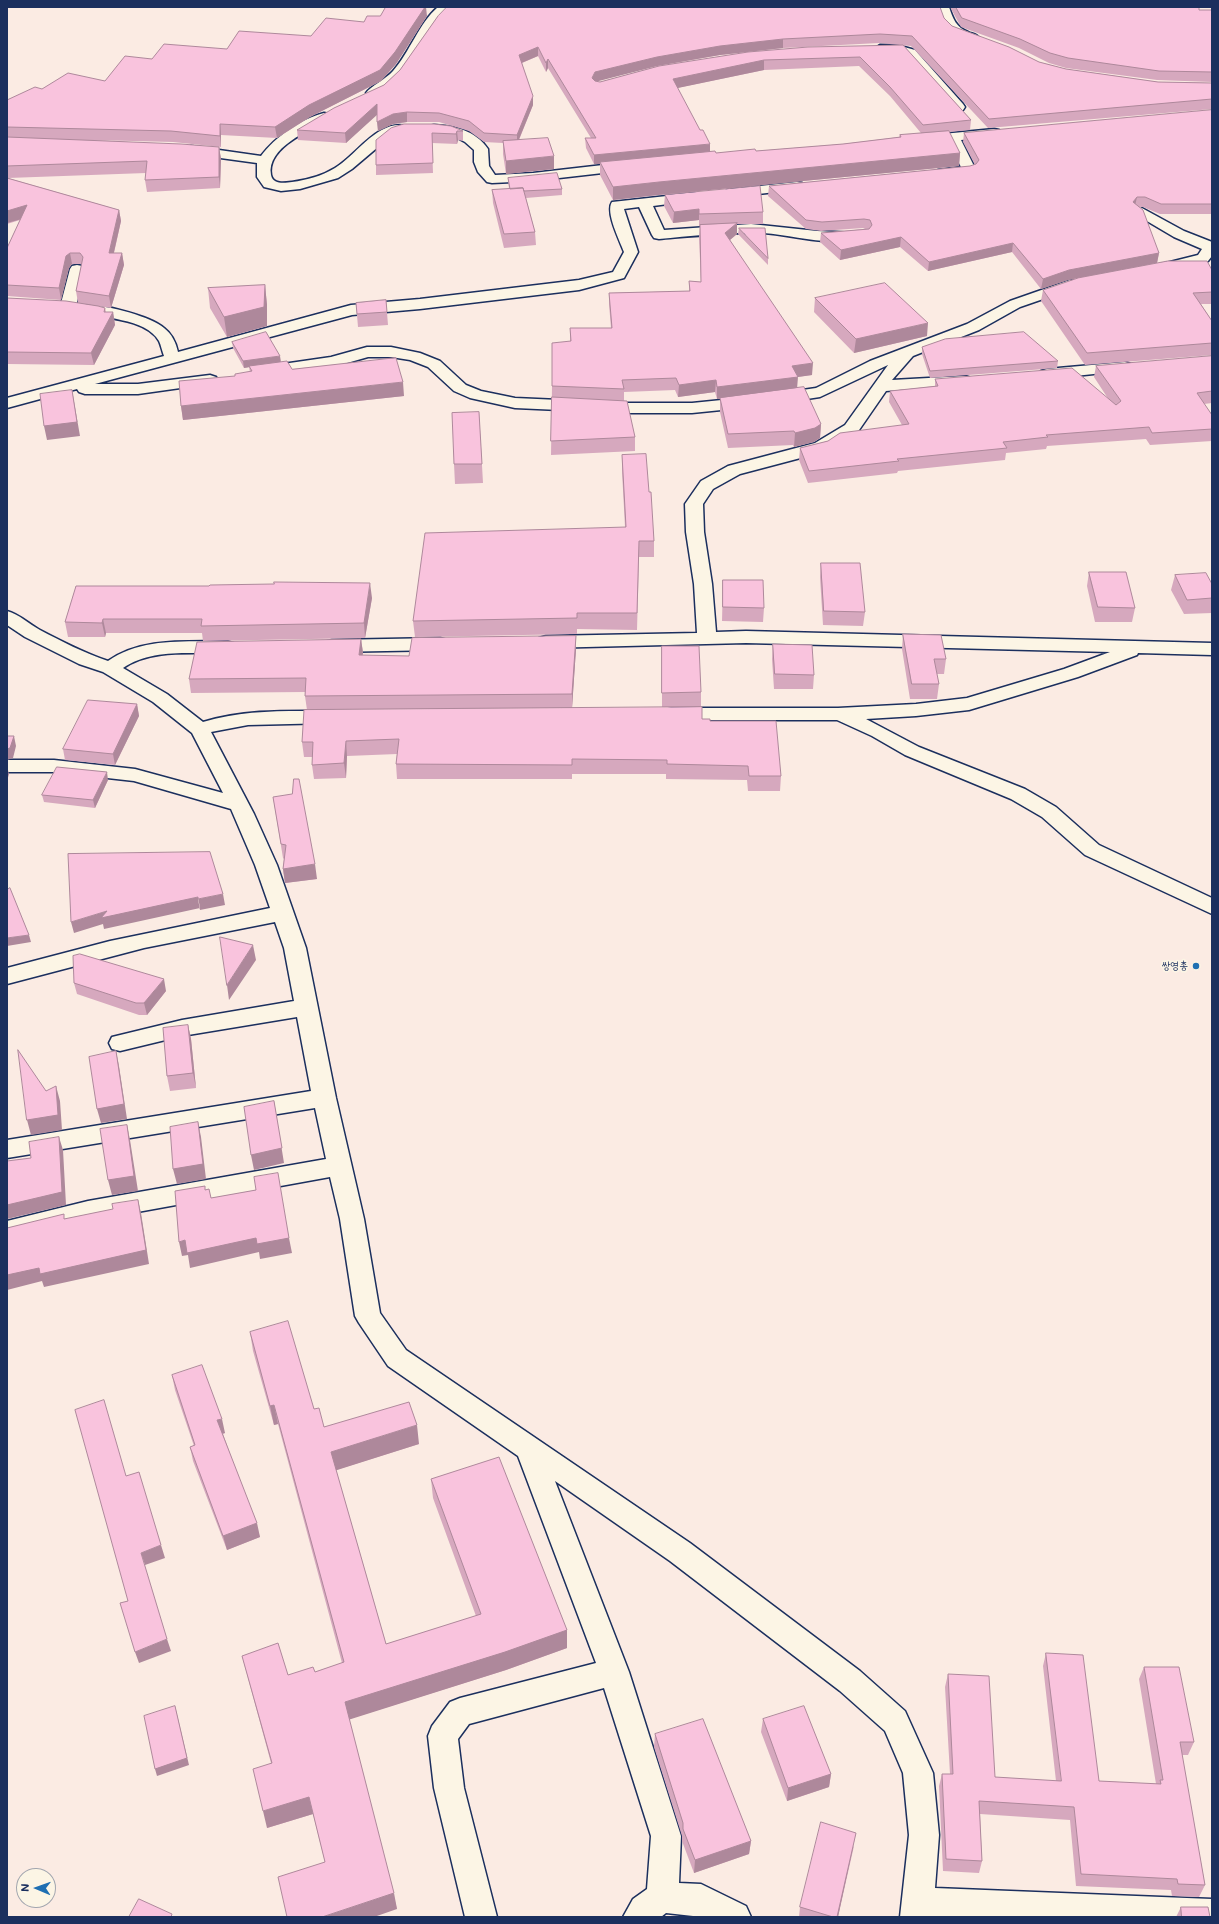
<!DOCTYPE html>
<meta charset="utf-8">
<style>
body{margin:0}
#map{position:relative;width:1219px;height:1924px;overflow:hidden;background:#fbebe3;font-family:Mali,sans-serif}
canvas{display:block}
.frame{position:absolute;inset:0;border:8px solid #1b2f5e;pointer-events:none}
.north{position:absolute;left:16px;top:1868px;width:40px;height:40px;box-sizing:border-box;background:#fcf5e5;border:1px solid #a2a6af;border-radius:50%;rotate:272deg;font-size:11px;font-weight:700;line-height:16px;text-align:center;color:#1b2f5e}
.north::after{content:'';display:block;margin:auto;width:14px;height:18px;background:#1f6fb2;clip-path:polygon(50% 0,100% 100%,50% 72%,0 100%)}
</style>
<div id="map">
<canvas width="1219" height="1924"></canvas>
<div class="frame"></div>
<div class="north">N</div>
</div>
<script>
const c = document.querySelector('canvas').getContext('2d');
c.lineJoin = 'round';
function stroke(path, color, width, dash) {
  c.strokeStyle = color;
  c.lineWidth = width;
  c.lineCap = dash ? 'butt' : 'round';
  c.setLineDash(dash || []);
  c.stroke(path);
}
function fillPath(path, color) {
  c.fillStyle = color;
  c.fill(path, 'evenodd');
}
function label(font, color, halo, rows, align = 'center') {
  c.font = font + ' Mali,"Poor Story",sans-serif';
  c.lineWidth = 3.5;
  c.setLineDash([]);
  c.textBaseline = 'middle';
  c.strokeStyle = halo;
  c.fillStyle = color;
  for (const [text, x, y, turn = 0] of rows) {
    c.save();
    c.translate(x, y);
    c.rotate((+turn || 0) * Math.PI / 180);
    c.textAlign = isNaN(turn) ? turn : align;
    if (halo) c.strokeText(text, 0, 0);
    c.fillText(text, 0, 0);
    c.restore();
  }
}
const minor = new Path2D(`
 M438,7h16c-4,6 -11,8 -16,14 -13,19 -41,82 -70,75l-2,-3c5,-7 20,-14 27,-22 17,-19 26,-48 45,-64z
 M937,7h12c4,12 7,20 19,25 4,2 9,2 11,6l-2,3c-22,5 -34,-17 -40,-34z
 M880,45h17l18,5 48,54 2,3 -2,3h-10l-48,-54 -9,-3 -21,-1 -1,-3z
 M324,113l5,1 2,3 -2,3c-20,10 -63,28 -58,55 2,10 14,8 21,7 15,-2 30,-6 43,-14 22,-13 43,-49 72,-42l2,3 -2,3 -16,4 -39,33 -14,9 -38,11 -19,2 -17,-4 -7,-10v-14l-66,-9 -5,-1 -2,-3 2,-3 5,-1 70,10c14,-19 40,-37 63,-43z
 M434,125c21,1 41,5 54,24l1,17 6,9 38,-2 96,-11 5,1 2,3 -2,3 -5,1 -96,11 -41,2 -5,-1 -9,-10 -4,-10v-12l-9,-8 -13,-7 -23,-3 -2,-3 2,-3z
 M994,129l5,1 2,3 -2,3 -38,4 15,30 -2,3c-11,3 -25,6 -36,3l-2,-3 2,-3 23,-3 -13,-25 -26,2 -5,-1 -2,-3 2,-3 5,-1z
 M797,182l5,1 2,3 -2,3 -70,8 -5,-1 -2,-3 2,-3 5,-1z
 M694,193l5,1 2,3 -2,3 -46,6 11,24 87,-6 66,7 37,2 2,3 -2,3c-29,7 -61,-4 -91,-6 -35,-1 -70,3 -104,6l-5,-1 -2,-3 -13,-28 -15,2 14,43 -14,26 -45,12 -159,19 -68,6 -257,69h43l72,-9 6,2 2,3 -2,3 -78,11h-53l-6,-2 -2,-3 -70,19v-10l157,-42c-2,-5 -3,-11 -5,-15 -13,-23 -59,-23 -81,-29l-3,-3 3,-3c17,-5 73,10 86,22 8,6 12,15 14,24l173,-47 69,-6 159,-19 34,-8 11,-20c-4,-11 -19,-40 -12,-50z
 M1140,207l44,24 28,11v14l-4,5 -45,11 -5,-1 -2,-3 2,-3 40,-10 4,-6 -28,-12 -39,-23 -2,-3 2,-3z
 M77,265l5,1 2,3 -8,38 -3,3h-10l-3,-3 10,-38 2,-3z
 M1070,280l5,2 3,3 -3,3 -55,19 -41,23 -66,26 -21,24 73,-4 6,2 2,3 -2,3 -85,7 -29,42 -30,18 -87,23 -27,15 -10,15 1,28 8,52 4,48 30,-1 466,12v12l-74,-2 -1,2 -59,22 -109,33 -53,6 -50,3 53,28 106,42 31,18 43,38 113,53v16l-127,-59 -43,-38 -31,-18 -106,-44 -33,-19 -35,-16h-164l-7,-2 -3,-4 3,-4 7,-2h165l78,-4 51,-6 97,-29 46,-17 -364,-9 -200,5 -7,-2 -2,-4 2,-4 7,-2 151,-3 -3,-49 -8,-52 -1,-28 16,-23 27,-15 87,-23 30,-18 43,-60 -68,32 -59,9 -69,7h-66l-111,-5 -45,-10 -16,-7 -26,-24 -18,-7 -19,-3h-23l-35,10 -71,10 -6,-2 -2,-3 2,-3 6,-2 69,-10 36,-10h24l29,6 20,8 26,24 15,6 34,7 111,5h66l69,-7 55,-8 54,-27 97,-37 43,-23z
 M1125,362l6,2 2,3 -2,3 -84,9 -6,-2 -2,-3 2,-3 6,-2z
 M7,611c12,3 22,13 33,19 21,11 44,23 68,31 33,-24 78,-19 118,-20l7,2 2,4 -2,4 -7,2c-33,1 -75,-5 -103,15l44,26 36,28c42,-13 86,-11 130,-11l7,2 3,4 -3,4 -7,2 -85,2 -37,7 43,82 23,51 29,83 30,150 28,121 16,94 26,37 284,193 170,128 45,40 28,62 6,62 -4,53 277,11v18h-312l9,-82 -6,-62 -18,-42 -45,-40 -170,-130 -115,-80 74,191 52,164 -2,47 22,1 45,22 5,11h-49l-36,-4 -5,4h-38l10,-18 14,-10 4,-53 -47,-148 -135,36 -11,15 6,49 33,129h-32l-31,-129 -6,-52 4,-10 18,-24 10,-4 136,-35 -78,-207 -130,-90 -29,-43 -4,-7 -15,-97 -10,-42 -242,44 -81,20v-20l81,-20 238,-42 -11,-51 -308,50v-18l304,-49 -14,-74 -115,19 -62,15 -8,-2 -3,-6 3,-6 70,-17 112,-19 -10,-53 -9,-26 -131,26 -137,36v-16l103,-27 160,-33 -15,-43 -24,-56 -97,-28 -80,-9h-47v-12h47l81,9 88,24 -31,-60 -39,-31 -50,-30 -24,-8 -54,-27 -18,-12z
 M440,638l7,2 2,4 -2,4 -7,2 -108,2 -7,-2 -2,-4 2,-4 7,-2z`);
const wall = new Path2D(`
 M950,7h249v3h13v72l-55,-2 -91,-12 -17,-5 -30,-15 -58,-21z
 M380,16h47l-31,48 -15,17 -71,36 -33,21 -56,-3v12l-48,-5 -80,-2 126,7 2,12 -1,29 -73,4 -2,-12 1,-7 -138,5 111,32 2,11 -7,32h8l2,12 -13,43 -33,-5 -2,-12 6,-27h-10l-3,4 -8,32 -54,-4v-48l13,-28 -13,4v-124l35,-11 63,-8 47,-22 75,-10 84,-13 53,-14z
 M438,16l506,2 8,8 87,36 27,7 92,13 54,1v26l-224,19 -77,-82 -32,-3 -96,5 -63,7 -63,11 -62,15 5,1 59,-16 244,-21 68,75 -1,10 -21,2 11,21 -1,13 -301,29 -45,5 -13,-25v-11h-6l-8,-16 -1,-10h6l-43,-70 -2,4 -8,-16 -16,7 11,42 -14,35 35,29 -48,5 -3,-20v-11l-19,-1 -15,-11 -30,-9h-32l-14,2 -15,7 -1,-17 -31,29 -48,-3 -1,-10 87,-45 16,-15zM859,66l31,30 31,37 -21,2 -1,2 -56,7 -87,7 -40,2 -6,-1 -33,-64 87,-18z
 M1212,110v104h-52l-17,-7h-4l20,46 -2,10 -89,17 -27,9 -29,-37 -84,19 -28,-24 -60,13 -20,-18 1,-9 44,-4 -2,-1 -42,3 -15,-2 -38,-33 1,-10 201,-20 5,-1 -12,-23 1,-9z
 M434,124l29,7v10l-5,-1 -1,4 -25,-1 1,30 -57,2v-10z
 M508,178l54,11v6l-36,3 9,34 1,13 -32,3 -11,-45 -1,-13 17,-1z
 M665,195l98,17v12h-26v10l-7,6 82,135 -15,2v11l24,36 -1,14 -6,4 -20,5 -1,-2 -65,3 -8,-36v-13h-3l-2,-7 -37,5 -3,-7 -51,2v8l11,37v14l-84,4 1,-69 18,-45v-13h41l-2,-24v-11l80,-2v-10l12,1 -2,-45 1,-11h-1v-6l-26,3 -9,-17z
 M739,228l29,30v7l-30,-31z
 M1212,270v34h-11l11,17v34l-127,10 -44,-64 2,-11z
 M265,285l2,20v21l-40,11 -17,-29 -2,-20z
 M7,298l98,10 1,4h7l2,13 -21,40 -87,-1z
 M815,298l112,38 -73,17 -40,-41z
 M386,300l2,25 -30,2 -2,-24z
 M232,342l49,20 11,7 112,27 -221,24 -2,-14 54,-30 15,-4 -1,-5 -5,1 -11,-20z
 M922,347l136,14 -1,7 -127,10 -8,-24z
 M1212,356v47l-8,1 8,11v26l-62,4 -4,-6 -99,7 -1,3 -40,4 -1,7 -107,11 -1,2 -89,10 -9,-23 1,-12 28,-7 74,-16 -13,-23 1,-11 45,-5v-7l174,21 -15,-23 2,-11z
 M479,412l4,71 -28,1 -1,-20z
 M622,455l32,86v16h-15l-2,73 -60,-1v5l-162,3 -2,-16 212,-94 -3,-56z
 M821,563l44,49 -2,14 -40,-1 -3,-48z
 M1089,572l46,36 -3,14h-37l-8,-36z
 M1175,575l37,9v29l-28,1 -13,-24z
 M723,580l41,28 -1,14 -41,-1z
 M76,586l296,12 -7,40 -162,3 -1,-8h-96l-1,4h-37l-3,-15z
 M903,634l43,25 -2,15h-7l2,10 -2,15h-27l-8,-50z
 M361,639l2,14 -1,3h47l167,-7 -4,59 -265,2 -2,-14v-4l-114,1 -2,-14z
 M773,644l41,31 -1,14h-39l-2,-30z
 M662,646l39,46v15h-39z
 M137,704l2,12 -24,49 -50,-5 -2,-11z
 M702,719l8,2 71,55 -1,15h-32l-1,-11 -81,-1v-5h-94v5h-175l-1,-15 1,-10 -50,2 -1,22 -32,1 -2,-14 1,-8h-9l-2,-15z
 M108,780l-13,28 -51,-6 -2,-7z
 M273,797l44,82 -32,4 -2,-14 1,-10 -1,-1z
 M74,983l92,8 -19,24h-8l-62,-21z
 M188,1025l3,14 5,49 -26,3 -3,-15z
 M250,1332l64,77 10,18 95,17 -83,26 50,174 90,-28 -43,-118 -2,-19 136,151v18l-61,22 -157,49 48,190 -72,-47 -12,-48 -46,14 4,-65 -29,-107 46,19 27,-3 27,-9 -64,-239 -4,1 -21,-74z
 M172,1375l53,58 -2,1 37,103 -33,13 -34,-89 -3,-14 4,-1 -19,-56z
 M1046,1653l53,128 57,3 -17,-105 5,-12 50,75 -6,13h-6l23,130 -6,12 -27,-1 -1,-6 -95,-4 -6,-66 -90,-6 2,47 -3,12 -36,-2 -4,-85 3,-12h8l-5,-87 3,-13 47,103 61,4 -13,-115z
 M763,1719l68,55 -2,13 -42,14 -26,-69z
 M655,1734l96,107 -2,13 -55,19 -12,-32v-5l-28,-89z
 M854,1846l-16,71h-39l1,-10z
 M1181,1907l29,10h-34z`);
const shadedWall = new Path2D(`
 M425,7h1l1,9 -31,48 -15,17 -71,36 -33,21 -2,-11z
 M783,39v9l-63,7 -63,11 -62,16 -3,-4 3,-6 62,-15 63,-11z
 M538,47v9l-19,8v-9z
 M548,59v9l-2,4v-9z
 M764,60v10l-91,19v-10z
 M533,96v9l-16,39v-9z
 M377,104l1,10 -32,29 -1,-10z
 M407,112v10l-14,2 -15,7 -1,-9 16,-8z
 M220,124l1,11v12l-1,-11z
 M457,131l1,9 -1,4 -1,-10z
 M710,144v9l-110,9v2h-6v-9z
 M219,147l2,12 -1,29 -1,-11z
 M960,153l-1,13 -301,29 -45,5v-13l46,-5z
 M554,156v13l-48,5v-13z
 M1137,197l-2,9 -2,-4z
 M27,205l2,12 -22,6v-12z
 M699,209v11l-26,3 1,-11z
 M119,210l2,11 -10,44 -2,-12z
 M737,223v11l-13,11 1,-12z
 M901,237l-1,10 -60,13 1,-10z
 M1013,243l-1,9 -84,19 1,-9z
 M70,253l2,11 -3,4 -8,32 -2,-12 7,-32z
 M122,253l2,12 -13,43 -2,-12z
 M1159,253l-2,10 -89,17 -27,9 2,-10 26,-9z
 M265,285l2,20v21l-40,11 -3,-20z
 M113,312l2,13 -21,40 -3,-12z
 M928,323l-1,13 -73,17 2,-14z
 M280,356l1,6 -37,6 -1,-7z
 M813,363l-1,12 -21,3 1,-12z
 M798,377l-1,12 -80,10v-12z
 M716,380l-1,12 -37,5 1,-12z
 M403,382l1,14 -221,24 -2,-14z
 M72,390l8,46 -33,4 -3,-14z
 M821,424l-1,14 -6,4 -20,5 1,-14z
 M370,583l2,15 -7,40 -1,-15z
 M103,619l3,14 -1,4 -3,-14z
 M576,636v13l-4,59v-14z
 M361,639l2,14 -3,16 -1,-14z
 M137,704l2,12 -24,49 -2,-11z
 M14,736l2,10 -3,12 -6,2v-11z
 M346,741l1,15 -1,22 -2,-15z
 M7,766l2,8 -2,7z
 M107,772l1,8 -13,28 -2,-8z
 M315,864l2,15 -32,4 -2,-14z
 M223,894l2,11 -25,5 -2,-11z
 M198,897l2,11 -96,21 -1,-5 -29,9 -3,-11 36,-11z
 M29,935l2,7 -24,4v-8z
 M253,945l3,15 -27,40 -2,-15z
 M164,979l2,12 -19,24 -3,-12z
 M188,1025l3,14 5,49 -3,-15z
 M116,1051l3,15 8,53 -26,4 -4,-14z
 M56,1086l4,15 2,29 -31,5 -4,-15z
 M274,1101l10,62 -30,7 -3,-15z
 M198,1122l3,15 5,42 -29,5 -4,-15z
 M127,1125l3,15 8,51 -26,4 -4,-15z
 M59,1137l4,13 3,55 -59,14v-14z
 M138,1200l3,13 8,51 -105,23 -2,-6 -35,9v-15z
 M256,1238h33l3,15 -32,6 -1,-7 -69,16 -2,-13 -6,1 -3,-14 6,-2z
 M274,1405l4,19 -4,1 -4,-19z
 M222,1419l3,14 -4,1 -4,-14z
 M417,1425l2,19 -85,27 -3,-19z
 M257,1523l3,14 -33,13 -4,-14z
 M161,1545l4,13 -20,7 -4,-12z
 M567,1630v18l-61,22 -158,50 -3,-18z
 M167,1639l4,12 -32,12 -4,-11z
 M175,1706l14,59 -32,11 -2,-7z
 M831,1774l-2,13 -42,14 1,-13z
 M309,1797l4,17 -46,14 -4,-17z
 M856,1833l-18,84h-1z
 M751,1841l-2,13 -55,19 1,-13z
 M394,1893l3,16 -23,8h-52z`);
const building = new Path2D(`
 M386,7h39l-30,45 -15,18 -71,35 -34,22 -55,-3v12l-49,-5 -164,-4v-27l28,-13 7,2 26,-16 37,8 20,-25 27,3 12,-15 63,5 12,-18 72,5 15,-18 38,4 3,-6h13z
 M447,7h493l4,11 8,8 57,21 30,15 27,7 92,13 54,1v16l-223,20 -77,-83 -32,-2 -97,5 -63,7 -63,11 -62,15 -3,6 3,3 5,1 59,-16 89,-14 60,-5 95,-2 68,75 -48,5 -33,-38 -30,-30 -96,3 -91,19 27,51h3l7,14 -116,11 -9,-17h11l-48,-79 -2,4 -8,-16 -19,8 14,41 -16,39 -33,-2 -15,-12 -30,-8 -32,-1 -14,2 -16,8v-18l-32,29 -48,-3 37,-22 50,-23 16,-15 38,-54z
 M956,7h243v3h13v62l-53,-1 -91,-13 -18,-5 -30,-14 -58,-21z
 M1212,110v94h-51l-16,-7h-8l-4,5 10,8 16,43 -90,17 -26,9 -30,-36 -84,19 -28,-25 -60,13 -20,-17 48,-4 3,-4 -2,-5 -6,-1 -42,3 -16,-2 -37,-34 201,-20 6,-2 3,-4 -15,-27z
 M404,124h30l17,2 12,5h-6l-1,3 -24,-1 1,30 -57,2v-25l15,-12z
 M949,131l11,22 -301,29 -46,5 -13,-25 115,-11 1,2 39,-4 1,2 87,-7 58,-7 -1,-2z
 M7,137l174,7 38,3v30l-74,3 2,-19 -140,5z
 M548,138l6,18 -48,5 -3,-20z
 M557,173l5,16 -38,2 -1,-3 -13,1 -2,-11z
 M7,178l112,32 -10,43h13l-13,43 -33,-5 7,-34 -3,-4h-10l-4,3 -7,32 -52,-3v-37l20,-43 -20,6z
 M760,186l3,26 -64,2v-5l-25,3 -9,-17z
 M523,188l12,44 -31,2 -12,-44z
 M737,223l-12,10 88,130 -21,3 6,11 -81,10 -1,-7 -37,5 -3,-7 -54,2 2,9 -72,-3v-43l19,-2 -1,-13h42l-3,-35 81,-2 -1,-10 12,1 -1,-57z
 M739,228h26l3,30z
 M1168,261h39l5,9v22l-19,1 19,28v22l-125,10 -44,-63 35,-12z
 M885,283l43,40 -72,16 -41,-41z
 M265,285l-1,22 -40,10 -16,-29z
 M7,298l59,3 32,5 7,2 -1,4h9l-22,41 -84,-1z
 M386,300l1,12 -30,2 -1,-11z
 M266,332l14,24 -37,5 -11,-19z
 M1024,332l34,29 -128,10 -8,-24 23,-8z
 M1212,356v35l-15,2 15,22v14l-60,4 -3,-6 -103,8 2,2 -45,5 4,6 -110,11 2,2 -90,10 -9,-23 28,-7 12,-8 69,-9 -19,-33 48,-5 -3,-7 137,-11 44,37 5,-4 -25,-35z
 M396,358l7,24 -222,24 -2,-25 56,-5v-2l17,-3 -3,-5 38,-5 5,8z
 M804,387l17,37 -6,4 -20,5 -1,-2 -66,3 -8,-36z
 M72,390l5,32 -33,4 -4,-32z
 M552,397l75,4 8,36 -84,4z
 M479,412l3,52h-28l-2,-51z
 M646,454l3,38h2l3,49h-15l-2,72h-60v5l-164,3 12,-88 201,-6 -4,-72z
 M821,563h39l5,49 -41,-1z
 M1089,572h37l9,36 -37,-1z
 M1206,573l6,11v14l-25,2 -12,-25z
 M723,580h40l1,28 -41,-1z
 M274,582l96,1 -6,40 -163,3 1,-7h-99l-1,4 -37,-1 11,-36h133l1,-1 64,-1z
 M903,634l38,1 5,24h-12l5,25h-27z
 M576,636l-4,58 -267,2 1,-18 -117,1 8,-37 164,-3 -2,16 50,1 3,-18z
 M773,644l39,1 2,30 -39,-1z
 M662,646h37l2,46 -39,1z
 M88,700l49,4 -24,50 -50,-5z
 M702,707v12h8v2h66l5,55h-32l-1,-10 -81,-2v-4l-95,-1v6l-176,-1 3,-25 -53,2 -2,22 -32,2 1,-23h-11l2,-32z
 M7,736h7l-4,12 -3,1z
 M57,767l50,5 -14,28 -51,-5z
 M294,779h5l16,85 -32,5 3,-24 -5,-1 -8,-47 19,-3z
 M210,852l13,42 -25,5v-2l-97,21 6,-7 -36,11 -3,-68z
 M10,888l19,47 -22,3v-48z
 M220,937l33,8 -26,40z
 M80,954l84,25 -20,24h-8l-62,-20 -1,-27z
 M188,1025l5,48 -26,3 -4,-48z
 M18,1050l28,41 10,-5 2,29 -31,5z
 M116,1051l8,53 -27,5 -8,-52z
 M274,1101l8,47 -31,7 -7,-48z
 M198,1122l5,42 -30,5 -3,-42z
 M127,1125l7,51 -26,4 -8,-51z
 M59,1137l3,55 -55,13v-44l24,-3 -2,-16z
 M278,1173l11,65 -32,6 -1,-6 -69,15 -2,-13 -6,2 -4,-51 30,-5v4l4,-1 2,9 45,-8 -2,-13z
 M138,1200l8,50 -106,24 -1,-6 -32,7v-47l57,-14v5l49,-10 -1,-5z
 M288,1321l26,88 5,-1 5,19 85,-25 8,23 -86,27 55,192 95,-30 -50,-135 68,-22 68,173 -62,22 -160,50 49,191 -72,24h-35l-9,-40 47,-15 -16,-65 -46,14 -10,-42 19,-6 -30,-107 36,-13 10,32 25,-8 2,5 29,-10 -70,-257 -4,1 -20,-74z
 M202,1365l20,54 -5,1 40,103 -34,13 -33,-89 5,-2 -23,-70z
 M104,1400l22,76 13,-4 22,73 -20,8 26,86 -32,13 -15,-49 8,-2 -53,-191z
 M1046,1653l37,2 16,126 62,3 -1,-4h3l-19,-113h35l15,75h-14l25,143 -27,-1 -1,-5 -96,-5 -7,-67 -95,-6 3,60 -36,-2 -4,-85h11l-5,-100 41,2 6,101 66,4z
 M175,1706l12,52 -32,11 -11,-53z
 M804,1706l27,68 -43,14 -25,-69z
 M703,1719l48,122 -56,19 -12,-31v-6l-28,-89z
 M821,1822l35,11 -19,84h-4l-33,-10z
 M139,1899l33,15 -1,3h-42z
 M1181,1907h27l2,10h-28z`);
const markers = [
 [1196,966,4,"#1f6fb2"]
];
const poiNames = [
 ["쌍영총",1188,966]
];
stroke(minor, '#1b2f5e', 3);
fillPath(minor, '#fcf5e5');
fillPath(wall, '#d6a8be');
fillPath(shadedWall, '#ae889b');
fillPath(building, '#f9c3dd');
stroke(building, '#ae889b', 1);
for (const [x, y, r, color] of markers) {
  const dot = new Path2D();
  dot.arc(x, y, r, 0, 2 * Math.PI);
  c.fillStyle = color;
  c.fill(dot);
  stroke(dot, '#fcf5e5', 1.5);
}
label('11px', '#1b2f5e', '#fcf5e5', poiNames, 'right');
</script>
